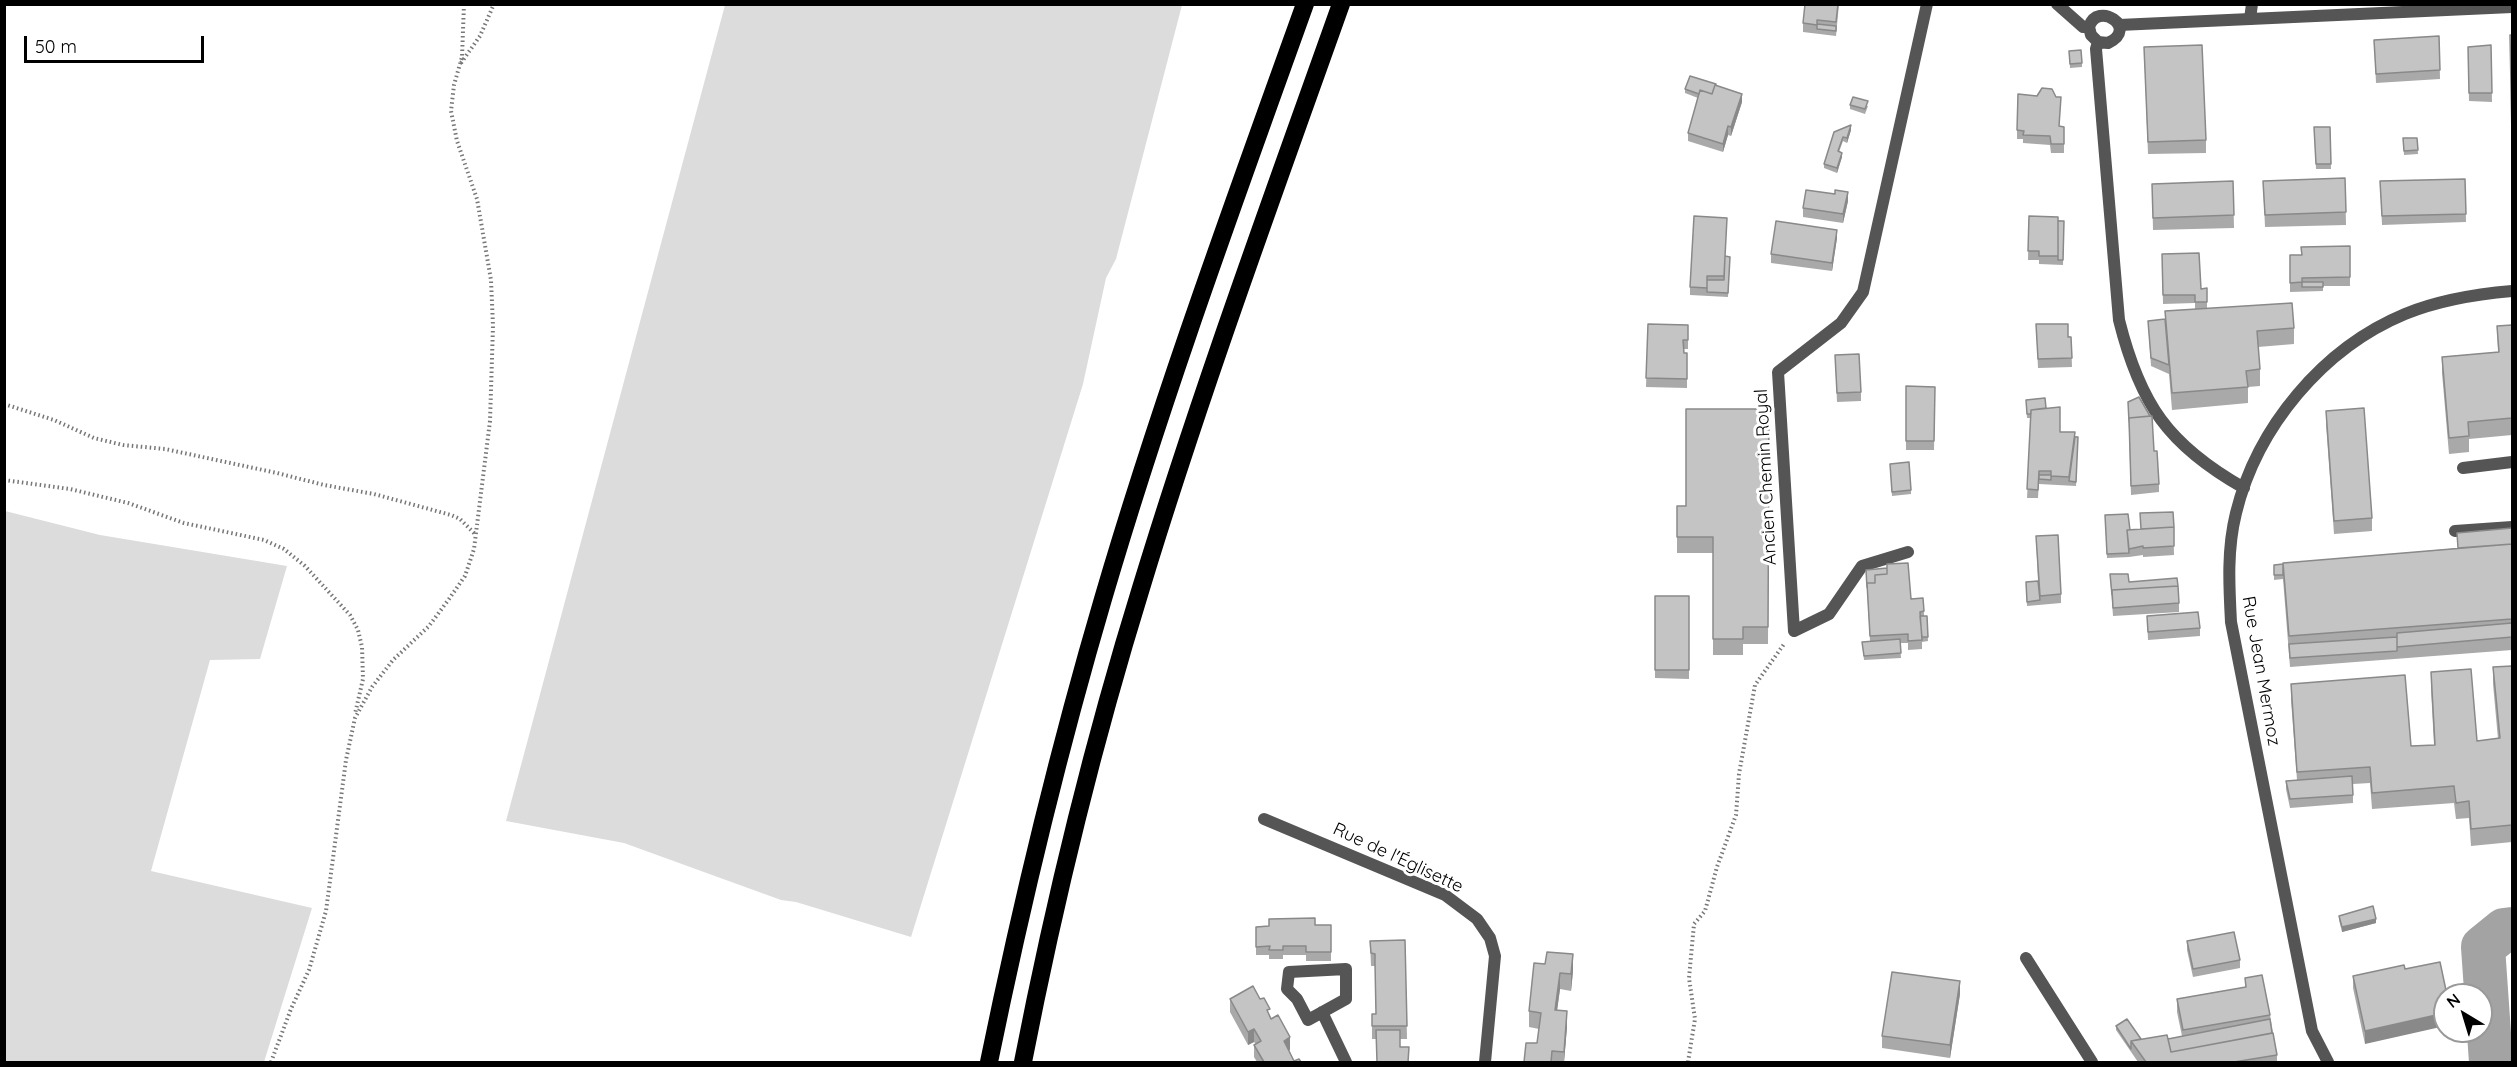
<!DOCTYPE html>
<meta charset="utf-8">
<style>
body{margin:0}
#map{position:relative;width:2517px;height:1067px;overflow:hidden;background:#fff;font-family:Quicksand,sans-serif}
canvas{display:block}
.frame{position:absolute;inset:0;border:6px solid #000;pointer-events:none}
.north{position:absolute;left:2433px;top:983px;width:60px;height:60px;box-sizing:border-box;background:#fff;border:2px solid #999;border-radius:50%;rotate:322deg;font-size:16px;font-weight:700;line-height:24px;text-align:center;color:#000}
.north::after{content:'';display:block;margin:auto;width:21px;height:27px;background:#000;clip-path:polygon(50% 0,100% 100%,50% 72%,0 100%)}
.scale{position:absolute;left:24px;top:36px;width:180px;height:27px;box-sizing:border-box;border:3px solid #000;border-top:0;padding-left:8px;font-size:18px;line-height:21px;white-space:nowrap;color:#000;-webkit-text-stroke:4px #fff;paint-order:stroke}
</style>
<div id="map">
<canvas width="2517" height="1067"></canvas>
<div class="frame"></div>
<div class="north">N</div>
<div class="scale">50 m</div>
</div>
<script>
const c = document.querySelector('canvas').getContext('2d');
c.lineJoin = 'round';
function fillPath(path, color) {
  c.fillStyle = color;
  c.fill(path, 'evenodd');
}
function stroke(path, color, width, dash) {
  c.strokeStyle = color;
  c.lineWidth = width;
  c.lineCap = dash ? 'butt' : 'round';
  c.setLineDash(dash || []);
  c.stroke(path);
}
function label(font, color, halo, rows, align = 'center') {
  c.font = font + ' Quicksand,sans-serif';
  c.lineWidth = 6;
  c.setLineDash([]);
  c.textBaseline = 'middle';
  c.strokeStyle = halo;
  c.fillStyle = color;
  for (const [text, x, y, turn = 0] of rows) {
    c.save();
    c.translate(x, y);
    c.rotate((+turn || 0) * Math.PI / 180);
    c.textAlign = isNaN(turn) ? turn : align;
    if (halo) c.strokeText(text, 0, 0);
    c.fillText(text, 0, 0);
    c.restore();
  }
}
const green = new Path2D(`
 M725,5h457l-66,254 -10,19 -23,106 -172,553 -115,-35 -15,-2 -157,-57 -118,-22z
 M5,511l95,24 187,31 -27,93 -50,1 -59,211 161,37 -48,154h-259z`);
const river = new Path2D(`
 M2491,1062l-8,-115 21,-17 8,-1`);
const path = new Path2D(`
 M461,63l19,-27 14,-32
 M4,404l50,16 40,18 29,7 42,4 112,24 47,12 50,9 77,21 9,4 15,15
 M4,480l66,9 58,14 56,20 80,17 20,9 21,17 45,49 8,15 4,17 1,32 -8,35
 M271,1062l20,-53 18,-39 17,-59 20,-151 9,-42 17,-31 21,-27 36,-34 20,-27 16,-23 9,-27 16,-128 3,-95 -2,-46 -14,-81 -20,-58 -6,-30 3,-26 8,-28 2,-53
 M1688,1062l7,-43 -6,-41 5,-54 11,-13 12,-44 19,-52 3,-41 16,-89 29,-41`);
const service = new Path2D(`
 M2250,19l2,-15
 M2463,468l49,-6
 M2455,531l57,-4`);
const minor = new Path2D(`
 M2057,4l26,23h6l2,8 7,7 -2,7 23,271c21,84 49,125 125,168
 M2119,25l393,-18
 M2089,27c8,-27 51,1 19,16l-10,-1
 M1908,552l-46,14 -33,48 -35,17 -16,-259 63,-49 22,-31 64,-288
 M1264,819l181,76 32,24 13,19 5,18 -10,106
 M2026,958l66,104
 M1346,969v30l-38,21 -11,-21 -10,-10 2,-17z
 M1322,1012l24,50
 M2328,1062l-16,-31 -81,-409c-2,-37 -4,-73 5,-109 21,-86 87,-165 169,-199 34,-14 72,-20 107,-23`);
const motorway = new Path2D(`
 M989,1062c32,-156 69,-310 114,-463 59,-201 131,-397 202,-595
 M1023,1062c31,-159 70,-319 118,-474 60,-197 131,-390 200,-584`);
const wall = new Path2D(`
 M1839,4l-3,32 -33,-4v-9z
 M2439,36l1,43 -64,4 -2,-43z
 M2491,45l1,57 -23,-1 -1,-54z
 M2144,47l62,93v13l-58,1z
 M2069,51l13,12v4l-12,1z
 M1716,85l26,17 -11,34 -3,-1 -5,17 -35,-11v-8l10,-35 -13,-5v-4z
 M1850,105l18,1 -3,8 -15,-5z
 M2060,126l4,1v26h-13l-1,-8 -27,-2v-4h-6v-9z
 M2314,127h16l1,42h-15z
 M1851,130l-4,13 -4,-2 -4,11 3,5 -5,16 -13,-5v-4l10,-32z
 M2403,138h14l1,16 -14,1z
 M2345,178l1,47 -81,2 -2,-46z
 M2465,179l1,43 -84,3 -2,-44z
 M2233,181l1,47 -81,2 -1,-46z
 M1848,201l-5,22 -40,-6v-9z
 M2029,216l35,5 -1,44 -24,-1v-4h-11z
 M1837,238l-5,33 -61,-8v-9z
 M2350,246v40h-27v5l-33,1v-37h11z
 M2162,254l39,35 6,-1v20l87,20v16l-36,3 2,22v17l-12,1v16l-76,7 -3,-36 -18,-8 -3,-45 17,-2v-8l30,-2v-6l-32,1z
 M1725,256l5,1 -2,40 -38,-2v-8z
 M1648,324l40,1v24h-4v4h3v35l-41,-1z
 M2036,324l35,13 1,30 -34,1z
 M2512,325v110l-43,4v13l-20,2 -7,-81v-16l56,-5 -1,-26z
 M1835,355l26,37v9l-24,1z
 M1906,386l29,1 -1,63h-28z
 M2026,400l20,8 14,24 18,5 -2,49 -37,-2v-4l-1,18h-11l4,-80h-4z
 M2128,402l31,82v8l-28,3z
 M1769,409l-1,235h-25v11h-30v-102h-36v-47h9z
 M2326,411l46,107v13l-38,3 -8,-110z
 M1890,468l21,22v4l-19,2z
 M2173,512l1,43 -31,2v-2l-14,2 -22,1 -2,-43 25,15 11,-1z
 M2512,528v122l-222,17 -7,-88 -9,1v-15l184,-17 -1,-15z
 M2036,536l25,58v9l-34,3 -1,-24 12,-1z
 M1866,570l45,29 13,12v5h3l1,25 -6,1v7l-14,1v-7h-8l1,15 -37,2 -2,-18 8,-1z
 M2110,574l69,29v9l-66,4z
 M1655,596h34v83l-34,-1z
 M2147,616l53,12v8l-52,4z
 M2512,666v176l-41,4 -2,-28 -13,1 -2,-16 -82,6 -2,-26 -17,1v19l-63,5 -4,-19v-8l11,-1 -6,-80v-16l120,62 23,-1 -3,-56v-17l46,69 21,-2 -5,-55v-17z
 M2339,916l37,7 -34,9 -3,-12z
 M1331,925v36h-25v-6h-23v4h-14v-4h-13v-28z
 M1405,940l2,99h-7v8l9,15 -33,-23h-4v-25h4l-1,-48h-4l-1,-25z
 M2187,941l53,19v8l-47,9 -6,-27z
 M1545,964l28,7 -2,20 -11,-2 -3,21 10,17 -3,35h-40l13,-19 2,-14 -10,-2v-16z
 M2405,969l-40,75 -12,-56v-12z
 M2245,978l25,37 7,40v7h-139l-22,-32v-4l25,13h27l14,-3 -5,-24v-13l68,-12z
 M1960,994l-10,64 -68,-10v-12z
 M1230,999h30l30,51h-1l5,11 7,1h-44l-3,-5v-12l2,-1 -2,-2 -6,3 -18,-33z`);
const shadedWall = new Path2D(`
 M1742,94v8l-11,34v-9z
 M1851,125v5l-4,13v-5z
 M1728,126v9l-5,17v-8z
 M1842,153v4l-5,16v-5z
 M1848,192v9l-5,22v-9z
 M1837,230v8l-5,33v-8z
 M2376,919v4l-34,9v-5z
 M1573,954v17l-2,20v-17z
 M1560,973v16l-5,37v-16z
 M1960,981v13l-10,64v-13z
 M1567,1011v16l-3,35v-10z
 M2445,1013v13l-80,18v-13z
 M1254,1029v13l-6,3v-13z
 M1290,1037v13l-6,3v-12z`);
const building = new Path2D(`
 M1805,4h33l-2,18 -19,-2v5l-14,-2z
 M1817,24l19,2v5l-19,-2z
 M2510,35h2v103z
 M2439,36l1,34 -64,4 -2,-34z
 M2202,45l4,95 -58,2 -4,-95z
 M2491,45l1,48h-23l-1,-46z
 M2081,50l1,13 -12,1 -1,-13z
 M1690,76l26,8v1h-1l-3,9 -12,-4 -1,4 -14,-5z
 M1715,85l27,9 -11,33 -3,-1 -5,18 -35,-11 12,-43 12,4z
 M2042,88l10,1 4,8h5l-2,29 5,1v17h-13l-1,-8 -27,-1 1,-4 -7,-1 1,-36 19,2z
 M1853,97l15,4 -3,8 -15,-4z
 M1851,125l-4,13 -4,-1 -5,14 4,2 -5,15 -13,-4 10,-32z
 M2314,127h16l1,37h-15z
 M2403,138h14l1,12 -14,1z
 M2345,178l1,34 -81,3 -2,-34z
 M2465,179l1,35 -84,2 -2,-35z
 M2233,181l1,34 -81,3 -1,-34z
 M1806,190l29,4v-4l13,2 -5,22 -40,-6z
 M1694,216l33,2 -3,58h-17v12l-17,-1z
 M2029,216l29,1v39h-19v-5h-11z
 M1776,221l61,9 -5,33 -61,-9z
 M2058,221h6l-1,39h-5z
 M2350,246v31l-48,1v4l-12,1v-28h12l-1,-8z
 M2199,253l2,36 6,-1v14h-12v-7h-32l-1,-41z
 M1725,256l5,1 -2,36 -21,-1v-12h17z
 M2302,282h21v5h-21z
 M2292,303l2,25 -37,3 3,38 -14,2 2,16 -76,6 -7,-82z
 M2165,319l4,46 -18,-7 -3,-37z
 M1648,324l40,1v15h-5l1,13h3v26l-41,-1z
 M2036,324h32v13h3l1,21 -34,1z
 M2512,325v93l-44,4 1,14 -20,2 -7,-81 57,-5 -2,-26z
 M1859,354l2,38 -24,1 -2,-38z
 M1906,386l29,1 -1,54h-28z
 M2139,397l11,19 -21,2v4l-1,-20z
 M2045,398l1,10 -15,2v4h-4l-1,-14z
 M2060,407v25h15l-6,45 -18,-1v-5h-12l-1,19 -11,-1 4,-79z
 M2364,408l8,110 -38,3 -8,-110z
 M1686,409h83l-1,218h-25v12h-30v-102h-36v-31h9z
 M2152,416l2,35h3l2,33 -28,2 -2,-68z
 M2075,437h3l-2,45 -7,-1z
 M1909,462l2,28 -19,2 -2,-28z
 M2039,475h12v5l-12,-1z
 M2173,512l1,15 -33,2 -1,-16z
 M2128,514l2,16h-3l2,23 -22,1 -2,-39z
 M2174,527v19l-31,2v-2l-14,3 -2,-19z
 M2512,528v16l-54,4 -1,-15z
 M2058,535l3,59 -21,2 -4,-60z
 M2512,544v75l-223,17 -6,-73z
 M1908,563l3,36 12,-1 1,13 -4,1 2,28 -14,1v-7l-38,2 -3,-53h8v-8l12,-1v-10z
 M2283,564v11h-9v-10z
 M1887,568v6l-12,1v8h-8v5l-1,-18z
 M2110,574h18l1,8 48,-4 1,8 -66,4v5z
 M2038,581l2,19 -13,2 -1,-20z
 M2178,586l1,17 -66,5 -1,-18z
 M1655,596h34v74h-34z
 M2198,612l2,16 -52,4 -1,-16z
 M1920,616h7l1,21h-6z
 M2512,623v14l-115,10v-14z
 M2397,637v14l-107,7 -1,-14z
 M1900,639l1,14 -37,3 -2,-14z
 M2512,666v159l-41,4 -2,-28 -13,2 -2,-17 -82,7 -2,-26 -73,5 -6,-88 114,-9 6,71 24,-1 -4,-73 40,-3 6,72 23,-3 -7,-71z
 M2352,776l1,19 -63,4 -4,-18z
 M2373,906l3,13 -34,8 -3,-11z
 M1315,918v7h16v27h-25v-6h-23v4h-14l1,-4 -14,1v-20l13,-1v-7z
 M2234,932l6,28 -47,9 -6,-28z
 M1405,940l2,86h-35v-12h4l-1,-50v-10l-4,-1 -1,-12z
 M1547,952l26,2 -2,20 -11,-1 -5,37 12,1 -3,41 -12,-1 -1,11h-27l2,-19h11l4,-30 -12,-2 5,-48 11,1z
 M2440,962l7,33h-2v18l-80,18 -12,-55 51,-11 1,4z
 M1892,972l68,9 -10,64 -68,-9z
 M2262,975l8,40 -87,15 -6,-31 69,-12 -1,-9z
 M1253,986l7,13 4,-1 6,11 -3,1 4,9 7,-4 12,22 -6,4 10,20 5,-2 2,3h-37l-10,-17 7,-4 -7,-12 -6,3 -18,-33z
 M2127,1019l14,20 -10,2v8l-15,-23z
 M2270,1019l2,14 -101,19 -3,-13z
 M1376,1030h24v17h9l-1,15h-31z
 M2273,1033l4,22 -43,7h-88l-15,-21 36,-6 4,17z`);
const streetNames = [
 ["Ancien Chemin Royal",1766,477,-93],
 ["Rue Jean Mermoz",2261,671,80],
 ["Rue de l'Églisette",1398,858,25]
];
fillPath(green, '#dcdcdc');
stroke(river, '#a3a3a3', 44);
stroke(path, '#777', 4, [1.5, 3]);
stroke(service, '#555', 12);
stroke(minor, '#555', 12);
stroke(motorway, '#000', 18);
fillPath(wall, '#a9a9a9');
fillPath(shadedWall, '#898989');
fillPath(building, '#c4c4c4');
stroke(building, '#898989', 1.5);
label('18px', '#000', '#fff', streetNames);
</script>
